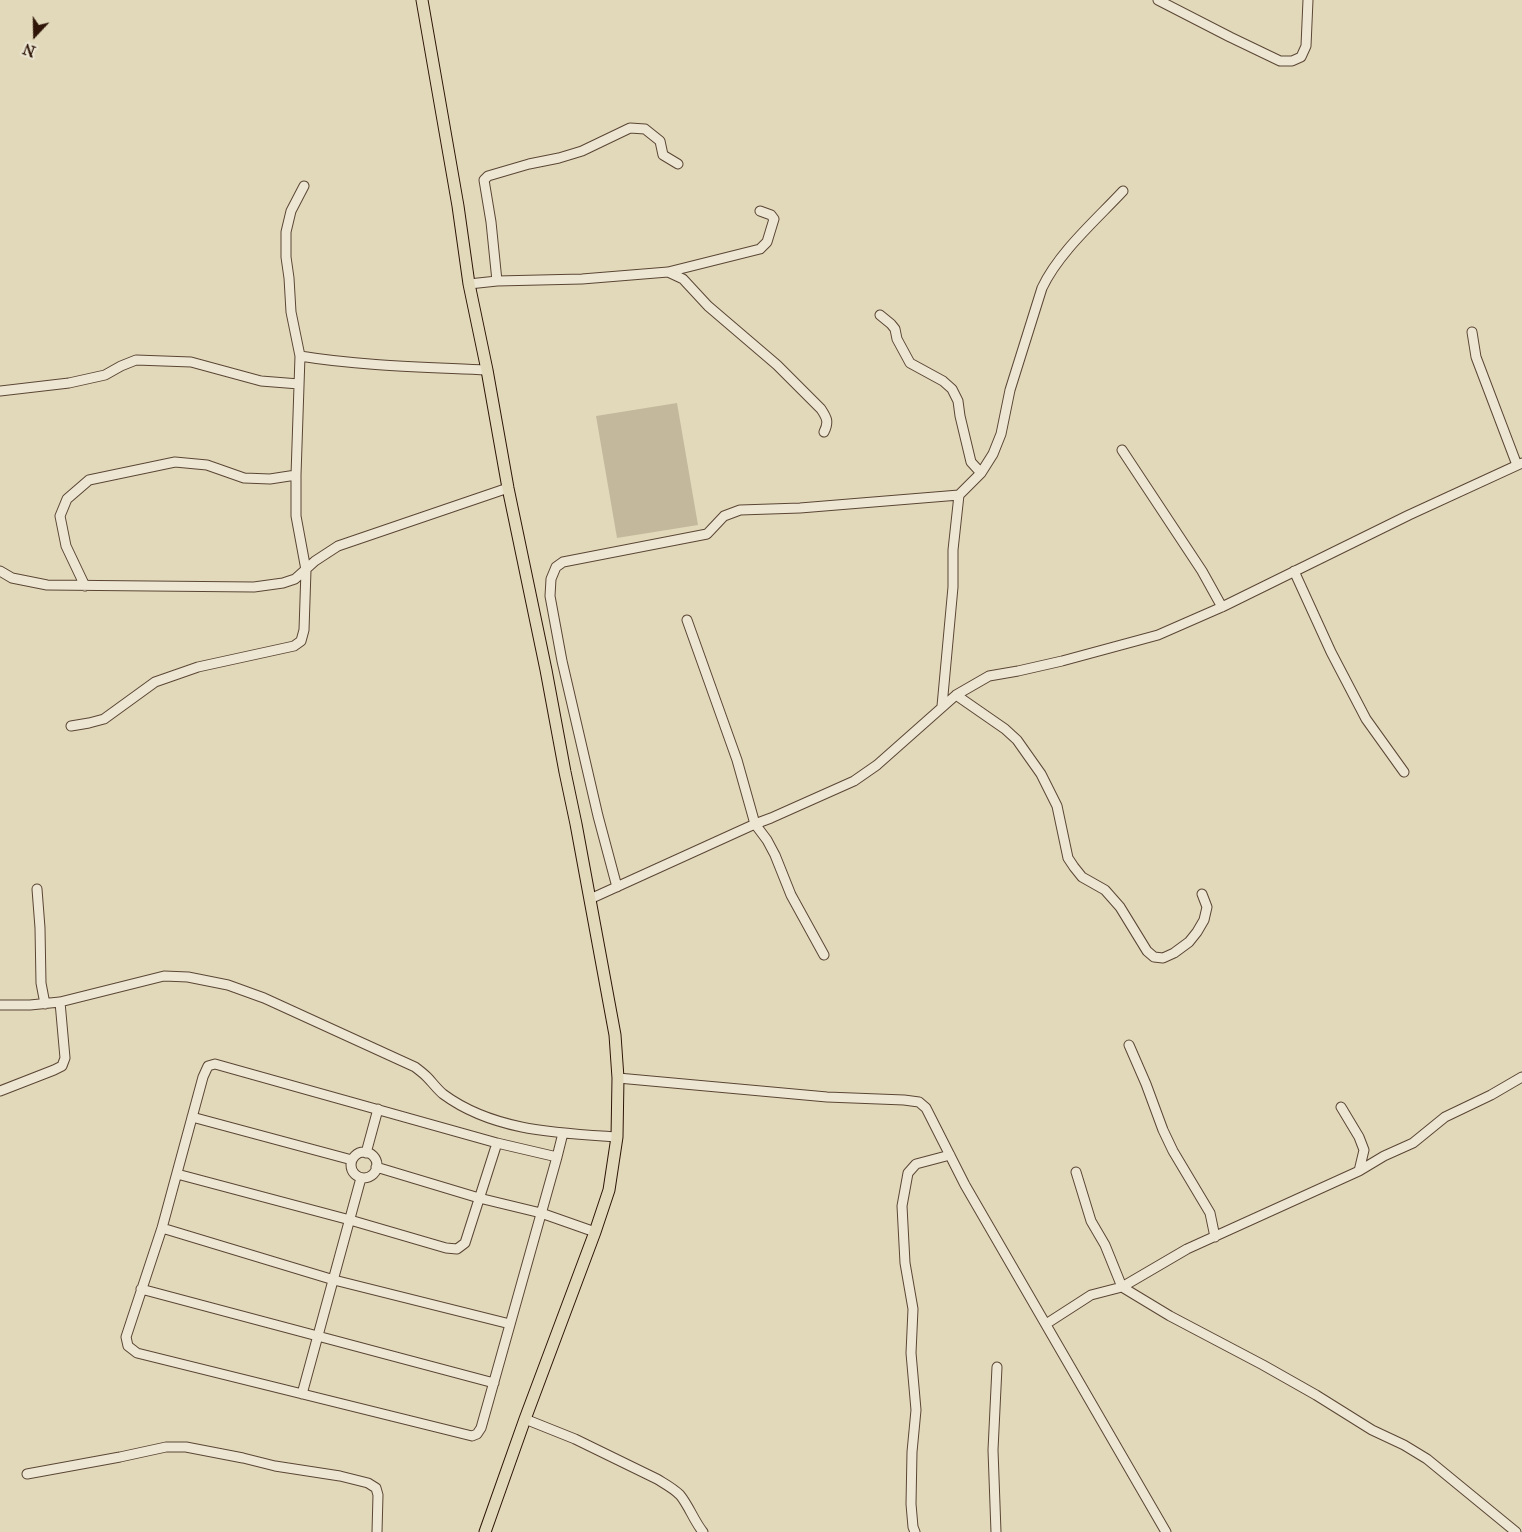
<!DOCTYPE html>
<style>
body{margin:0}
#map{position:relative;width:1522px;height:1532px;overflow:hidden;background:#e2d9bb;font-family:"IM FELL Great Primer",serif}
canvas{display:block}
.north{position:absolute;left:10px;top:10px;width:50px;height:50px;-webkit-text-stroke:4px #ece6d3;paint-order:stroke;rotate:201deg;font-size:14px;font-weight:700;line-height:20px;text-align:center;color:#2e1507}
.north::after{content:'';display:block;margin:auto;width:18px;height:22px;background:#2e1507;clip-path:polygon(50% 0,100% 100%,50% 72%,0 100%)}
</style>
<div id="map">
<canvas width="1522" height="1532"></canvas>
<div class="north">N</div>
</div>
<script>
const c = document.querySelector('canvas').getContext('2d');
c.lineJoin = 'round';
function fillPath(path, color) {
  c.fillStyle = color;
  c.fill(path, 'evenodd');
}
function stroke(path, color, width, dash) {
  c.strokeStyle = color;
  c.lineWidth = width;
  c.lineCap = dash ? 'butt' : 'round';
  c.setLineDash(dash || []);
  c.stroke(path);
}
const green = new Path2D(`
 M677,403l21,122 -81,13 -21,-122z`);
const minor = new Path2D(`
 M1158,0l72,37 50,24h12l9,-4 5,-11 2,-46
 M668,272l15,7 25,27 69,59 44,44c6,9 8,13 3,23
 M497,281l-6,-59 -7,-42 4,-4 41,-12 30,-6 23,-7 48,-23 15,1 15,12 3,14 15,9
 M469,284l28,-3 85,-2 86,-7 92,-23 7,-7 7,-23 -3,-4 -11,-4
 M880,315l11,9 4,5 2,10 13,24 33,18 9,8 6,12 2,15 11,46 10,11
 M1472,332l4,25 41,108
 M300,356l-9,-44 -2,-34 -3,-21v-25l5,-21 13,-25
 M0,391l69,-8 36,-8 16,-9 15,-6 55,2 70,19 38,3
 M1122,450l80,121 20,36
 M0,571l12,7 35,7 207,2 29,-4 12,-4 20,-18 23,-15 170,-58
 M1294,571l37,81 35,67 38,53
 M85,586l-19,-40 -6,-30 7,-17 22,-19 86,-18 32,3 37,13 26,1 26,-4
 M687,620l50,140 18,64 12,16 8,15 16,40 33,60
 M956,695l49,34 12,11 24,34 16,32 11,52 6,9 8,10 23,13 15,17 27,44 7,6 9,1 11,-5 15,-11 8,-10 7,-12 3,-13 -5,-13
 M942,706l11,-119v-37l6,-55 22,-22 12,-19 8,-20 9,-44 32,-102c17,-36 54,-68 81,-97
 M71,726l18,-3 15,-4 51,-37 43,-15 96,-21 7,-5 3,-11 2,-60 -10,-54v-41l4,-119c61,10 125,11 187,14
 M617,887l-19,-71 -36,-155 -12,-65 1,-17 5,-12 7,-5 144,-28 17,-18 16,-6 60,-2 159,-13
 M37,889l3,39 1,55 4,21
 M590,899l165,-75 16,-6 83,-37 23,-16 79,-70 33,-19 29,-5 44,-10 96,-26 64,-28 187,-92 113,-52
 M0,1005h30l30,-3 104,-26 24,1 40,8 36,13 151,69c4,3 8,6 12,10 5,5 10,12 16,17 50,37 114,39 174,43
 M1129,1045l17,39 17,46 10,21 37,62 5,24
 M618,1078l209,19 77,3 15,2 7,6 39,77 201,347
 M0,1091l54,-21 8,-4 3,-8 -5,-56
 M1341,1107l18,30 5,13 -5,21
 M192,1117l160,43
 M351 1165a13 13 0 1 1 26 0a13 13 0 1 1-26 0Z
 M366,1153l12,-44
 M557,1157l-60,-14 -282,-79 -7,2 -5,11 -41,151 -36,109 2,9 9,7 335,83 5,-2 4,-6 76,-271 6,-24
 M376,1167l103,31 62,15 54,19
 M1076,1172l15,49 14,24 17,42 65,-38 172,-78 25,-15 29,-13 32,-26 46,-22 31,-18
 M177,1174l173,46 96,28 11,1 8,-6 32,-100
 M162,1228l172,52 176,44
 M141,1289l353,94
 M1046,1324l45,-29 31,-8 48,29 93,49 53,30 56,35 32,15 23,14 89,73
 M302,1394l59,-216
 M525,1419l50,20 82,40c8,5 16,9 23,16 9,11 14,26 23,37
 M27,1474l93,-17 46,-10h20l57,11 32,8 65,10 28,7 8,5 2,7 -1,37
 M915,1532l-2,-5 -2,-23 1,-52 4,-42 -5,-57 2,-44 -8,-46 -3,-57 6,-33 8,-9 34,-9
 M996,1532l-3,-82 4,-83`);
const major = new Path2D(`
 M422,0l36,206 11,78 18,86 21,118 38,182 19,102 11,52 39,211 3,43 -1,59 -8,53 -14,42 -70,187 -40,113`);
fillPath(green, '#c3b89c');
stroke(minor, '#5b4634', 11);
stroke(major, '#2e1507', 13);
stroke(minor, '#ece6d3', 9);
stroke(major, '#e2d9bb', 11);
</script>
